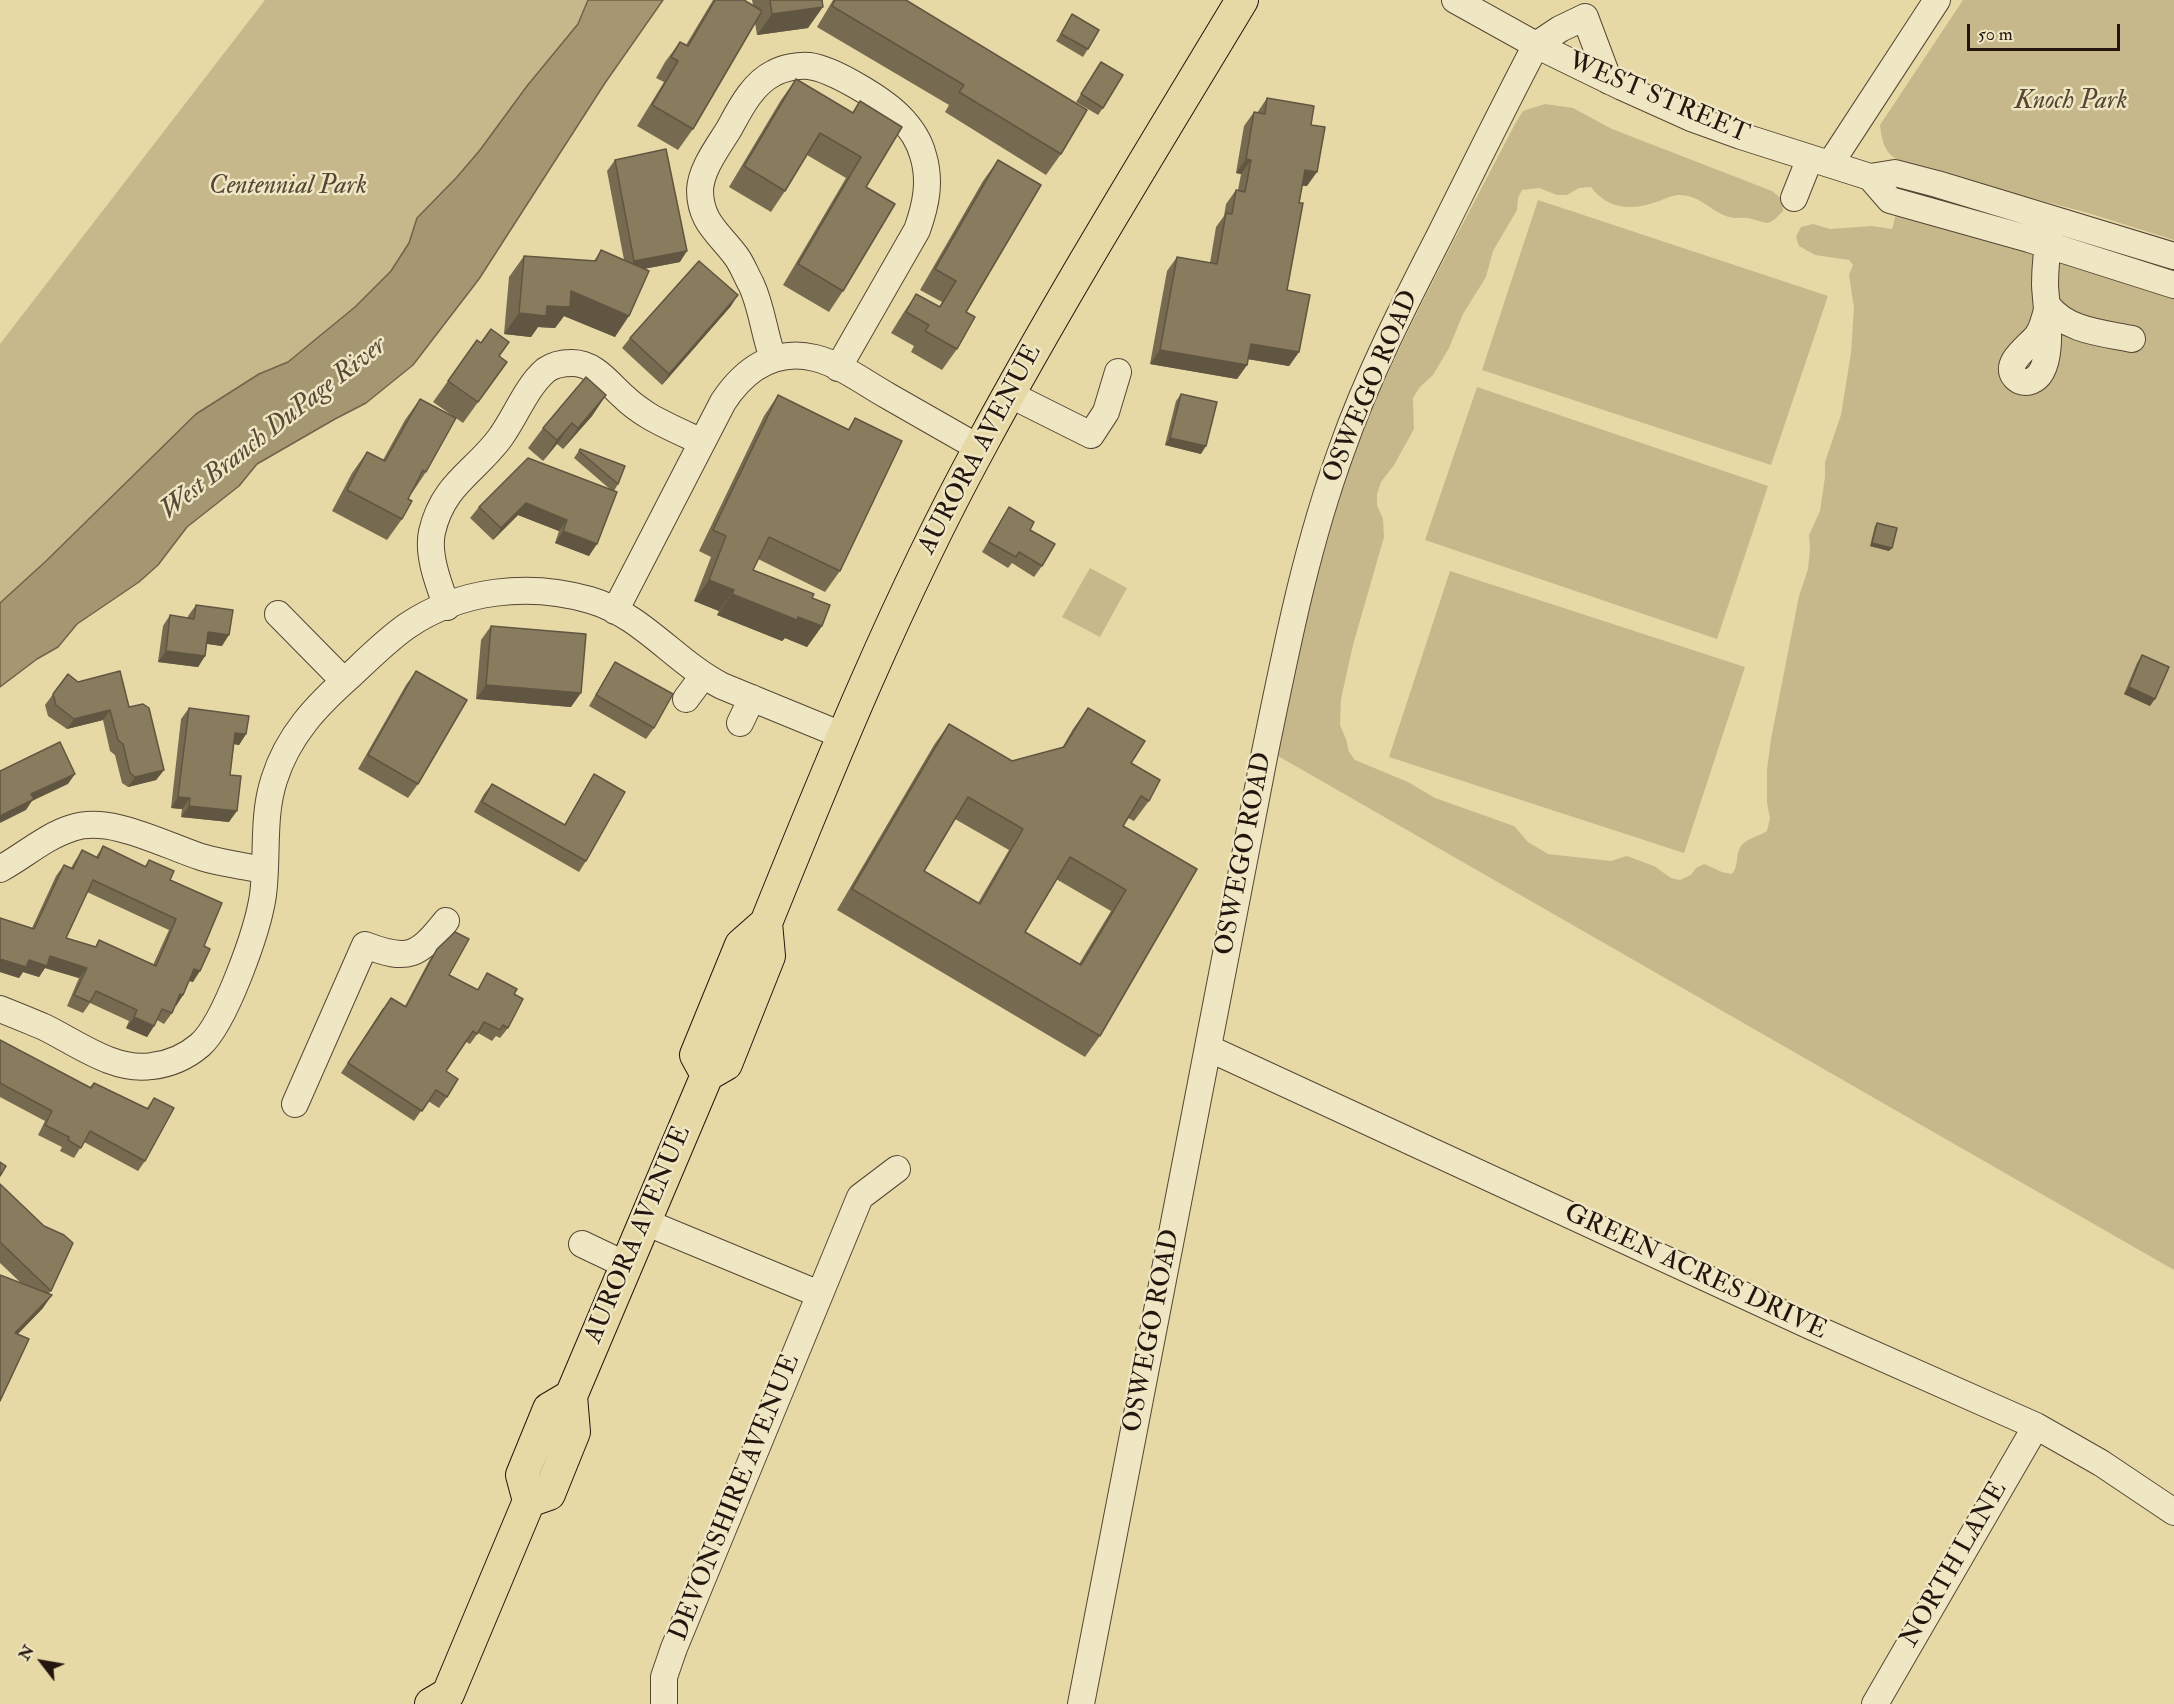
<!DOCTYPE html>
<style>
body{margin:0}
#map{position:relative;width:2174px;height:1704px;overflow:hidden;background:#e7d9a5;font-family:"IM FELL Double Pica",serif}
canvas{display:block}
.north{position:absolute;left:12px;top:1632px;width:60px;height:60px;-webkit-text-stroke:4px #efe6c4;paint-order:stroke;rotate:301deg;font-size:16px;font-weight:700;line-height:24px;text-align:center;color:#24160e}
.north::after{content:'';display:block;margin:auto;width:21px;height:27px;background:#24160e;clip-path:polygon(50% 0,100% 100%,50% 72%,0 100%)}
.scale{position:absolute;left:1967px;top:24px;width:153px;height:27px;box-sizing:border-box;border:3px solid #24160e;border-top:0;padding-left:8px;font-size:18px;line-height:21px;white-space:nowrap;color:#24160e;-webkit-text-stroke:4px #efe6c4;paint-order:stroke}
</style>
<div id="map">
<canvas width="2174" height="1704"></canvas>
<div class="north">N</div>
<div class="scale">50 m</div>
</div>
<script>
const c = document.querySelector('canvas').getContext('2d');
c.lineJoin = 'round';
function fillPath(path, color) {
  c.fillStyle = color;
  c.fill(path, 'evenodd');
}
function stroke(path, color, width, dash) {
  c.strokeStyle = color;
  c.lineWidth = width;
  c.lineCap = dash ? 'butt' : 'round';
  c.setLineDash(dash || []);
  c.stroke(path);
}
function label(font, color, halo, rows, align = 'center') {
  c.font = font + ' "IM FELL Double Pica",serif';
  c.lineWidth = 5;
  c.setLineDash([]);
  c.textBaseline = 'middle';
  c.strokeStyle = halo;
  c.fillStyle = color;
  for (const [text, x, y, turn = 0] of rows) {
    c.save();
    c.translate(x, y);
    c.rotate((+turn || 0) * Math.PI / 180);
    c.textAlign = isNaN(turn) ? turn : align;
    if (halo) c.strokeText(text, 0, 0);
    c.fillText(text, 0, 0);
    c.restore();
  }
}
const green = new Path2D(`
 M265,0h323l-10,24 -51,62 -47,64 -23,27 -40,41 -8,25 -18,28 -36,36 -67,55 -29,12 -63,40 -151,148 -45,41v-259z
 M1963,0h211v240l-86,-27 -176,-47c-24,-9 -29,-15 -32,-41z
 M1545,104l28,4 39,21 160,62 10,8 1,12c-16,17 -14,12 -35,7 -6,-1 -13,1 -19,-1 -18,-5 -28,-22 -50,-22 -8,0 -18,6 -26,8 -24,8 -47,5 -62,-16l-12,1 -12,7h-10l-18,-7 -17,2 -4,8 -1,12 -24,41 -7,26 -23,37 -14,34 -16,27 -13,12 -7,11 1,31 -20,36 -13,17 -4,12v11l6,14 1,18 -31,108 -12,54 -1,26 6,14 3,13 6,8 53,22 27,16 79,28 14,16 20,12 63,7 16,-5 27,10 17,12 9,2 11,-5 5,-7 8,-4 18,8 10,2c7,-8 3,-19 9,-28 4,-7 19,-10 26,-15l3,-13 -3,-15v-33l4,-31 28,-143 9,-27 2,-21 -1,-13 11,-24 5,-34v-15l16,-47 10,-62 3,-45 -5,-33 4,-10 -4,-5 -34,-5 -16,-9 -3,-9 5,-10 12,-3 17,5 42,-3 20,3 4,-15 224,65 54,19v972l-896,-514c16,-80 28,-163 53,-240 45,-137 118,-264 184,-392l8,-13z
 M1538,200l290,96 -57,169 -289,-95z
 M1477,387l291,99 -51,153 -292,-99z
 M1090,568l37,20 -27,49 -38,-20z
 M1450,571l295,96 -61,186 -295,-96z`);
const water = new Path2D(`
 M588,0h75l-58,83 -126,196 -66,86 -47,38 -31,16 -78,45 -18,22 -52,41 -29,38 -19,17 -62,42 -19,23 -21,12 -37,28v-84l45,-41 151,-148 63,-40 29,-12 67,-55 36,-36 18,-28 8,-25 40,-41 23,-27 47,-64 51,-62z`);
const minor = new Path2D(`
 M1455,0l81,45 86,42 69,31 50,18 129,41 25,-4 42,11 237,72
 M1830,164l107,-164
 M1870,177l20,23 139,39 145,46
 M1794,198l16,-40
 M2048,306c-3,11 -5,22 -11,30 -8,10 -34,27 -22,41 4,5 11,6 16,4 26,-10 15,-74 14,-96 0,-18 2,-36 5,-55
 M2048,306c19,25 55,27 84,33
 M773,358c-9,-24 -11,-51 -22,-74 -5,-9 -9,-20 -15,-28 -17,-23 -36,-34 -36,-66 1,-21 18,-43 29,-61 11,-20 23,-45 45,-56 9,-5 24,-8 35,-7 24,3 73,33 90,50 11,11 20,24 24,39 8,26 3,50 -6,75l-79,138
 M1009,394l82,41 15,-23 12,-40
 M447,607c-8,-22 -20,-52 -15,-75 11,-48 42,-59 68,-94 16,-22 26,-51 46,-68 7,-5 18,-7 26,-7 23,0 37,21 52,34 7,7 17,14 25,19 17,10 36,18 53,26
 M615,611l108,-209c21,-32 51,-54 92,-44 25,6 50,25 73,38 30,17 61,35 91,52
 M278,614l66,67
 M686,699l17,-23
 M740,723l12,-25
 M0,869c24,-13 46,-33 72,-41 38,-13 92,17 129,29 20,6 42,9 63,13
 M0,1009c15,6 30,12 44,18 33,16 70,45 108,39 18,-2 34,-9 48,-21 25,-22 58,-115 63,-150 5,-38 -1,-78 11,-115 14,-45 43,-75 77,-105 18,-17 36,-35 56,-49 53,-36 121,-44 183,-26 52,15 85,62 132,86l122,50
 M1208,1048l600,277 228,101 65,37 73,49
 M295,1104l70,-159c44,17 53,11 81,-24
 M645,1222l174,72
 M582,1244l44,21
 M664,1704v-27l10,-29 186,-451 37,-28
 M1081,1704l184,-952c21,-102 41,-205 77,-303 26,-74 62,-144 98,-214 32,-64 63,-127 96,-190l24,-16 25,-12 24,64
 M1875,1704l161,-278`);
const major = new Path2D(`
 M707,1075l-11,-20 45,-110 25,-22c65,-161 131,-323 214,-476 82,-152 173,-299 262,-447
 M529,1501l20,-7 25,-62 -3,-36 136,-321 19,-11 43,-108 -3,-33
 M431,1704l17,-10 81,-193 -7,-26 27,-66 22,-13`);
const wall = new Path2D(`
 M713,0h31l9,5 -1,-5h70l-14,28 -51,7 -2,-12 -62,106 -15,21 -41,-24 27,-44 -8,-4 9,-16 15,-20 6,3z
 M833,0h73l155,154 -15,21 -101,-63 4,-7 -132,-78z
 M1072,14l16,35 -5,8 -27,-16z
 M1101,62l2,46 -5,7 -22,-13z
 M796,79l56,34 8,-12 6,86 -23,104 -14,21 -46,-27 63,-107 -39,-23 -22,36 -14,21 -42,-25 52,-87z
 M1267,98l44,27 -4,61h-5l-15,104 12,62 -10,14 -41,-7 -1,6 -10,14 -87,-15 17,-93 10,-14 33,6 6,-36 8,-11 2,-12 10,-14h2l3,-16 -5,-1 8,-47 10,-14 3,1z
 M615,160l65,102 -36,7 -29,68 -51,-21 -9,12 -17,-1 -7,10 -27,-3 5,-57 15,-21 70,5 7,-11 23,10 -17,-89z
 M998,160l-32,152 -9,37 -15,21 -31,-18 3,-6 -23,-13 11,-18 14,-21 23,13 3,-5 -22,-12 63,-109z
 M731,306l-69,79 -40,-37 8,-10z
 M477,340l30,22 -44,61 -30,-21z
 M1181,394l20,60 -36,-9 11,-44z
 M606,395l-14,21 -29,33 -6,-5 -14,17 -15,-13 15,-20z
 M778,395l70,34 7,-11 -15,153 -15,21 -67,-33 -5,11 59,28 10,28 -15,21 -22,-9 -3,3 -65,-26 2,-4 -25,-10 17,-44 -12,-6 65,-135z
 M420,399l6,73 -14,21 -1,-1 -3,7 -6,20 -15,21 -55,-29 20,-38 15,-21 16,8 22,-40z
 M580,449l38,35 -4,7 -25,65 -34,-13 4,-12 -41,-16 -25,25 -23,-22 9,-11 132,-17 -37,-32z
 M1009,507l21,23 12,36 -8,11 -22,-14 -4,5 -26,-16 20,-34z
 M1877,523l12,28 -19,-5 5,-20z
 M196,605l26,41 -15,-2 -2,12 -7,11 -40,-5 5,-36 7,-11 18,3v-2z
 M491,626l80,81 -95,-8 5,-59z
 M2142,655l8,51 -26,-12 13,-31z
 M615,662l39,66 -8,11 -57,-33 19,-33z
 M416,671l2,113 -10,14 -50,-29 48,-84z
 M68,674l10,8 51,25 35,63 -8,10 -28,7 -6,-4 -7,-28 -5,-4 -7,-31 -36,9 -19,-13 -3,-11z
 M189,708l57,26 -7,11 -5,-1 -4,31 -1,47 -48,-5 1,-8 -11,-1 10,-89z
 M1088,708l43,55 18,38 -15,20 -6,-3 -5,8 74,43 -97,167 -15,21 -248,-147 97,-165 15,-21 63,37 50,-13 11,-19zM955,819l54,31 -31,53 -54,-32zM1056,879l55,32 -32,53 -54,-32z
 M594,774l-8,87 -7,11 -105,-60 10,-18 8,-10 72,41 23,-40z
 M103,846l42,20 4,-6 21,20 34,66 -11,36 -4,-1 -6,14 -7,11h-1l-3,7 -8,11 -7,-4 -3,6 -7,11 -21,-9 3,-7 -39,-18 -7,10 -16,-7 12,-28 -34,-10 -6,9 -16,-5 -4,6 -19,-6v-54l32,10 24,-52 8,-11 7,3 4,-7 7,-11 14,7zM87,892l82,38 -16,35 -54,-25 -4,7 -29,-9z
 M437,949l12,26 28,15 10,-17 27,21 -6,34 -8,10 -4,-2 -4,5 -14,-8 -8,11 -4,-2 -20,29 1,26 -8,11 -11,-7 -14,20 -73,-48 42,-65 22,-2 25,-47z
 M0,1040l90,47 4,-4 53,25 7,-10 -9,63 -7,10 -54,-29 -10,16 -14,-7 2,-4 -24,-12 7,-14 -45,-24z
 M0,1184l51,107 -3,3 -5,14 -25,26 -18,67 21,-118 -21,-20z`);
const shadedWall = new Path2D(`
 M823,7l-15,21 -51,7 15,-21z
 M1246,159l5,1 -10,14 -5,-1z
 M1305,170l12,2 -10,14 -12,-2z
 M687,251l-7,11 -53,10 7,-11z
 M571,291l58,25 -14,21 -51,-21 -9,12 -17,-1 -7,10 -27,-3 15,-21 28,-7z
 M738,295l-7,11 -69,79 7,-11z
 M1251,344l48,8 -10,14 -48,-8z
 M1160,350l87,15 -10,14 -87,-15z
 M606,395l-14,21 -29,33 15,-21z
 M572,423l-15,21 -14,17 14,-21z
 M1170,438l36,8 -5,8 -36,-9z
 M526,503l41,17 -8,11 -41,-16 -25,25 8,-12z
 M563,531l34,13 -8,12 -34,-13z
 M1872,543l20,5 -3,3 -19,-5z
 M709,580l25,10 -15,21 -25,-10z
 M732,594l66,23 24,9 -15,21 -22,-9 -3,3 -65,-26z
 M208,632l21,3 -7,11 -21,-3z
 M166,651l39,5 -7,11 -40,-5z
 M486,685l95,8 -10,14 -95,-8z
 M2129,687l26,12 -5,7 -26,-12z
 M110,710l-7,10 -36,9 7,-10z
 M235,733l11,1 -7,11 -11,-2z
 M164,770l-8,10 -28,7 7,-10z
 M75,774l-7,10 -36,17 -6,9 -26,13v-7l31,-22z
 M178,797l12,1 -8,11 -11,-1z
 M189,806l48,5 -8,11 -48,-5z
 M50,956l37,12 -8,10 -34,-10 -6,9 -16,-5 -4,6 -19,-6v-13l29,1z
 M194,969l6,2 -7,11 -6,-2z
 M180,994l3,1 -7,11 -4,-1z
 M134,1017l20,9 -7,11 -21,-9z
 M52,1295l-9,13 -36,37 8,-12z`);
const building = new Path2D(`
 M715,0h29l18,11 -69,118 -41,-24 26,-44 -7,-4 9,-15 8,4z
 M770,0h52l1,7 -51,7z
 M835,0h71l181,110 -26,44 -102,-62 5,-7 -132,-79z
 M1072,14l27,16 -11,19 -27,-15z
 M1101,62l22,13 -20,33 -22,-14z
 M796,79l57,34 7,-12 42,26 -36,60 29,17 -52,87 -45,-27 63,-107 -41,-24 -35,58 -41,-25z
 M1267,98l47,8 -3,19 14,2 -8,45 -12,-2 -6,33h4l-16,87 23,5 -11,57 -48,-8 -4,21 -87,-15 17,-93 40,7 9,-51 6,1 4,-24 9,2 6,-32 -5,-1 8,-47 11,2z
 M666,149l21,102 -53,10 -19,-101z
 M998,160l43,25 -75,127 9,5 -18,32 -32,-18 4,-6 -23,-13 10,-18 24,13 16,-26 -21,-12z
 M601,250l48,21 -20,45 -58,-25 -1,16 -23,-1 -1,10 -27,-3 5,-57 72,5z
 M699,261l39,34 -69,79 -39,-36z
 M491,329l18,13 -10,14 8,6 -29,40 -30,-21 29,-41 4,3z
 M586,377l20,18 -28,33 -6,-5 -15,17 -14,-12z
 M1181,394l36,8 -11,44 -36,-8z
 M778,395l71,35 6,-12 47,23 -62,130 -71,-34 -16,33 61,24 -2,4 18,7 -8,21 -24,-9 -1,3 -65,-26 2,-4 -25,-10 17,-44 -13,-6z
 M420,399l36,19 -30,54 -3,-2 -15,29 4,2 -10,18 -55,-29 20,-38 18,9z
 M580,449l45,17 -7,18 -39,-33z
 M528,458l89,34 -20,52 -34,-13 4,-11 -41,-17 -25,25 -22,-21z
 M1009,507l25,15 -4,8 25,14 -13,22 -23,-14 -3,5 -27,-15z
 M1877,523l20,5 -5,20 -20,-5z
 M196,605l37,5 -4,25 -21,-3 -3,24 -39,-5 4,-36 24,4z
 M491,626l95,8 -5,59 -95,-8z
 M2142,655l27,12 -14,32 -26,-12z
 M615,662l58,32 -19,34 -58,-33z
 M120,671l9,36 14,-3 6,4 15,62 -29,7 -5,-4 -7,-29 -5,-4 -8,-30 -36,9 -18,-14 -3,-11 15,-20 10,8z
 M416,671l51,29 -49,84 -50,-29z
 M189,708l60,8 -3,18 -11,-1 -5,42 11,1 -4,35 -48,-5 1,-8 -12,-1z
 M1088,708l57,33 -14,22 29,17 -11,21 -8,-5 -18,30 74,43 -97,167 -248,-147 97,-165 63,37 52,-14zM968,797l55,32 -43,75 -56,-33zM1070,857l56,33 -45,75 -56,-33z
 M60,742l15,32 -44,20 3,5 -34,17v-45z
 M594,774l31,18 -39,69 -104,-59 10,-18 73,41z
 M103,846l43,21 3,-7 25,11 -4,9 52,23 -18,43 6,3 -10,22 -6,-2 -11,26 -3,-1 -8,19 -10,-4 -8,17 -20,-9 3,-7 -41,-19 -6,11 -16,-7 13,-27 -37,-12 -3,10 -18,-6 -3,7 -26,-8v-41l34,11 30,-64 9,4 9,-19 16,8zM93,880l83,39 -20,47 -57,-26 -3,7 -30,-9z
 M455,932l14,7 -20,36 29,15 9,-17 30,16 -3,5 9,5 -15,29 -5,-3 -3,5 -16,-8 -7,12 -4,-3 -27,40 12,8 -11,18 -11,-7 -14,21 -74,-48 43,-65 15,9 31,-58z
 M0,1040l91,48 3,-5 54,26 6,-11 20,10 -29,53 -55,-30 -9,17 -13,-8 1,-3 -24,-12 7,-14 -52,-28z
 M0,1162l6,4 -6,10z
 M0,1184l44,42 20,9 9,8 -22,48 -51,-49z
 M0,1275l52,20 -37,38 14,6 -29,62z`);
const streetNames = [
 ["WEST STREET",1658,99,23],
 ["OSWEGO ROAD",1372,387,-67],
 ["AURORA AVENUE",981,450,-62],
 ["OSWEGO ROAD",1245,854,-79],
 ["AURORA AVENUE",639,1235,-67],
 ["GREEN ACRES DRIVE",1695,1273,25],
 ["OSWEGO ROAD",1153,1331,-79],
 ["DEVONSHIRE AVENUE",736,1498,-68],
 ["NORTH LANE",1955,1565,-60]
];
const parkNames = [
 ["Knoch Park",2071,102],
 ["Centennial Park",288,187]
];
const waterNames = [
 ["West Branch DuPage River",274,429,-38]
];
fillPath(green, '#c6b88b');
fillPath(water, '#a59772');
stroke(water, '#71634a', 1.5);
stroke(minor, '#554734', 28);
stroke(major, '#24160e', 34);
stroke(minor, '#efe6c4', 26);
stroke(major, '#e7d9a5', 32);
fillPath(wall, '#766a50');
fillPath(shadedWall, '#605641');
fillPath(building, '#897b5d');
stroke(building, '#605641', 1.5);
label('26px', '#24160e', '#efe6c4', streetNames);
label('italic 26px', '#554734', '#efe6c4', parkNames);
label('italic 27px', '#584a36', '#efe6c4', waterNames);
</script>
